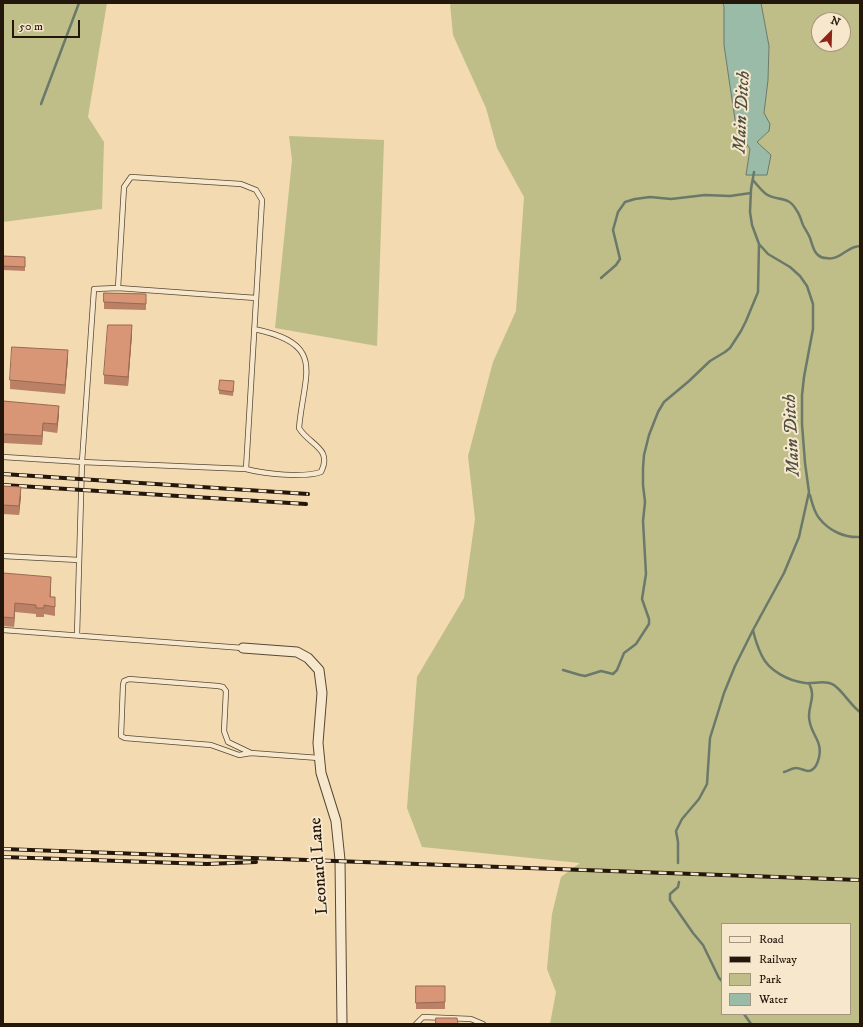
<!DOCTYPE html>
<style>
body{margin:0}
#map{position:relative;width:863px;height:1027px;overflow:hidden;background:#f3dab0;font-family:"IM FELL DW Pica",serif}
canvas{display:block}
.frame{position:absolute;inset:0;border:4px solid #23170b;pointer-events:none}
.legend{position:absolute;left:721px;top:923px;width:130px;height:92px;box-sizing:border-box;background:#f7e7cc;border:1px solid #a2947f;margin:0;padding:5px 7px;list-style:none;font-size:12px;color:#23170b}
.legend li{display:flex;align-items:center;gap:8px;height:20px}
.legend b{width:20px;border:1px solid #a2947f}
.north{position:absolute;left:811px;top:12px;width:40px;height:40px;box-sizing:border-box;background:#f7e7cc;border:1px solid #a2947f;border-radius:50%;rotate:23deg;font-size:11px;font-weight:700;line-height:16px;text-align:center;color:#23170b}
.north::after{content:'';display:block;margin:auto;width:14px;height:18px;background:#8f2418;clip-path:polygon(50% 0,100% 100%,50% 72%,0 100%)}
.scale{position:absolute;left:12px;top:20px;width:68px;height:18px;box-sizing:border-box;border:2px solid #23170b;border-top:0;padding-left:5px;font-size:12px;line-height:14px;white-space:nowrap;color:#23170b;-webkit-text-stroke:3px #f7e7cc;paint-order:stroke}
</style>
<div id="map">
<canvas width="863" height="1027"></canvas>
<div class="frame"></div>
<ul class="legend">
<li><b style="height:5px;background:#f7e7cc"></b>Road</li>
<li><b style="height:5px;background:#23170b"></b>Railway</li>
<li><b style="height:11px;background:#bfbe88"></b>Park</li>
<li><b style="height:11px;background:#9bbba9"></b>Water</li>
</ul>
<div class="north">N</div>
<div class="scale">50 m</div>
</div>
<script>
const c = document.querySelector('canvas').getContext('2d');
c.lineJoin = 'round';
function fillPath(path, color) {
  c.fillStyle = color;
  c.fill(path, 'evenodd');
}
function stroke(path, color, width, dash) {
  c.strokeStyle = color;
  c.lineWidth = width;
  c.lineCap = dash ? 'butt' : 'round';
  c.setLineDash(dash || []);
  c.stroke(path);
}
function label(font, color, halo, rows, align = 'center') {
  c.font = font + ' "IM FELL DW Pica",serif';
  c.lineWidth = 4;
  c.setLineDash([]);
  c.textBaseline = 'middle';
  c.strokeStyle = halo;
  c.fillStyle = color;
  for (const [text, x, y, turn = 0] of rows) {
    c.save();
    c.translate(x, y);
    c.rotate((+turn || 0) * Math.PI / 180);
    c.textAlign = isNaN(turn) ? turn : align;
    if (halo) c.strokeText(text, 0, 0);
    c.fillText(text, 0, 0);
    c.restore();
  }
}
const green = new Path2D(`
 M3,3h104l-19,114 16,25 -2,67 -99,13z
 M450,3h273l1,4v38l11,75 3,11 12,18 -3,26 15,-28 -5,-5 12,-11 -5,-18 4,-33 1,-34 -8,-43h99v1021h-310l6,-32 -9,-23 5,-55 9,-37 19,-14 -158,-16 -15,-39 10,-131 47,-79 11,-79 -7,-63 25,-94 23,-51 8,-114 -27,-49 -11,-40 -33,-73zM819,20h24v24h-24zM722,924h128v90h-128z
 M289,136l95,4 -7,206 -102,-18 17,-168z`);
const water = new Path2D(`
 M723,3h38l8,43 -1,34 -4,33 6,11 -1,7 -12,11 14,13 -4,20h-21l4,-26 -12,-18 -3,-11 -11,-75v-38z`);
const stream = new Path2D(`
 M41,104l38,-101
 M753,180c4,5 8,10 13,14 11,8 22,0 31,17 3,4 4,9 6,14 2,4 5,8 7,13 2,5 3,13 8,17 2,2 6,3 8,3 14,3 21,-12 34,-12
 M601,278l15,-13 4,-6 -7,-29 5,-18 7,-10 10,-3 15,-2 21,2 34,-4 25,1 21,-3
 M810,495c2,8 4,17 9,23 10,13 26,20 41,19
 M753,630c2,9 5,18 9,26 7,15 27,25 43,27 9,1 19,-3 27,1 9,4 18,21 28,28
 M563,670l17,5 5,1 16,-5 12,3 4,-4 7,-17 12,-9 13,-20v-5l-7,-20 4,-25 -3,-53 2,-19 -2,-17v-17l1,-13 5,-20 9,-23 6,-10 25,-21 21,-20 15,-9 5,-4 11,-17 5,-10 12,-29 1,-48
 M784,772c4,-1 8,-4 12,-4 6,0 12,6 17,1 3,-2 4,-5 5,-8 7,-21 -9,-26 -9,-45 0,-13 7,-19 0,-33
 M678,863v-21l-2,-11 6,-12 17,-20 8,-15 3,-46 14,-45 11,-27 18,-36 31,-57 15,-36 10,-45 -4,-29 -3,-39v-29l2,-18 9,-48v-25l-6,-18 -7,-10 -10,-9 -22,-13 -9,-10 -7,-19 -2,-13 1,-23 3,-17
 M679,882l-1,5 -8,7v6l23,33 10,12 16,33 3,3
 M744,1014l7,10`);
const lane = new Path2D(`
 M118,288l138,10
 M3,457l79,5 164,7 16,-269 -6,-10 -15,-6 -110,-7 -7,10 -6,101 -24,1 -12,173 -5,173
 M246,469c19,5 57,9 75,3 12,-24 -12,-27 -22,-44 5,-56 28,-84 -45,-99
 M3,556l76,4
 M3,630l240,18
 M251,753l-23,-11 -4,-11 2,-40 -3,-4 -5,-1 -89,-7 -5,2 -1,4 -2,51 4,2 86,7 28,10 12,-2 68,5
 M416,1024l7,-7 48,2 12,5`);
const street = new Path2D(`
 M243,648l54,4 11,6 11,12 3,23 -4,50 3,30 15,48 4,39 2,164`);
const rail = new Path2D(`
 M3,474l305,20
 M3,485l303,19
 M3,849l857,31
 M3,857l204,7 49,-2`);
const wall = new Path2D(`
 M3,256l22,1v14l-22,-1z
 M104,293l42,1v16l-42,-1z
 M132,334l-4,52 -24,-2v-9z
 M68,358l-3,36 -55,-5v-9z
 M234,386l-1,10 -14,-2v-4z
 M3,401l56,13 -2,19 -14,-2 -1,14 -39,-2z
 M3,486l18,10 -2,19 -16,-1z
 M3,573l48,12v12l4,9v10l-11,-2v3h-8v-3l-21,-2 -1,15 -11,-1z
 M416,986h29v23h-29z`);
const shadedWall = new Path2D(`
 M132,325v9l-4,52v-9z
 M68,350v8l-3,36v-9z
 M59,406v8l-2,19v-9z
 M43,423v8l-1,14v-9z
 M21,487v9l-2,19v-9z
 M15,603v9l-1,15v-9z`);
const building = new Path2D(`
 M3,256l22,1v10l-22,-1z
 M104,293l42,1v10l-42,-2z
 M108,325h24l-4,52 -24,-2z
 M12,347l56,3 -3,35 -55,-5z
 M220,380l14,1 -1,11 -14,-2z
 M3,401l56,5 -2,18 -14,-1 -1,13 -39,-2z
 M3,486l18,1 -2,19 -16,-1z
 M3,573l48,4 -1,20h5v10l-11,-2v3h-8v-3l-21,-2 -1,15 -11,-1z
 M416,986h29v16l-29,1z
 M436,1018h21l1,6h-22z`);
const streetNames = [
 ["Leonard Lane",320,866,-94]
];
const waterNames = [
 ["Main Ditch",743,112,-87],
 ["Main Ditch",793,435,-93]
];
fillPath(green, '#bfbe88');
fillPath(water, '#9bbba9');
stroke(water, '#6b796a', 1);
stroke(stream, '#6b796a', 2.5);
stroke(lane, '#574834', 6);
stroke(street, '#574834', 11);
stroke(lane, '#f7e7cc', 4.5);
stroke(street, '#f7e7cc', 9);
stroke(rail, '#23170b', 4);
stroke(rail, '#f7e7cc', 2.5, [8]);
fillPath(wall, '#ba8166');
fillPath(shadedWall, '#976953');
fillPath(building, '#d89677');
stroke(building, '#976953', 1);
label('17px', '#23170b', '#f7e7cc', streetNames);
label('italic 18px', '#4d5042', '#f7e7cc', waterNames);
</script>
